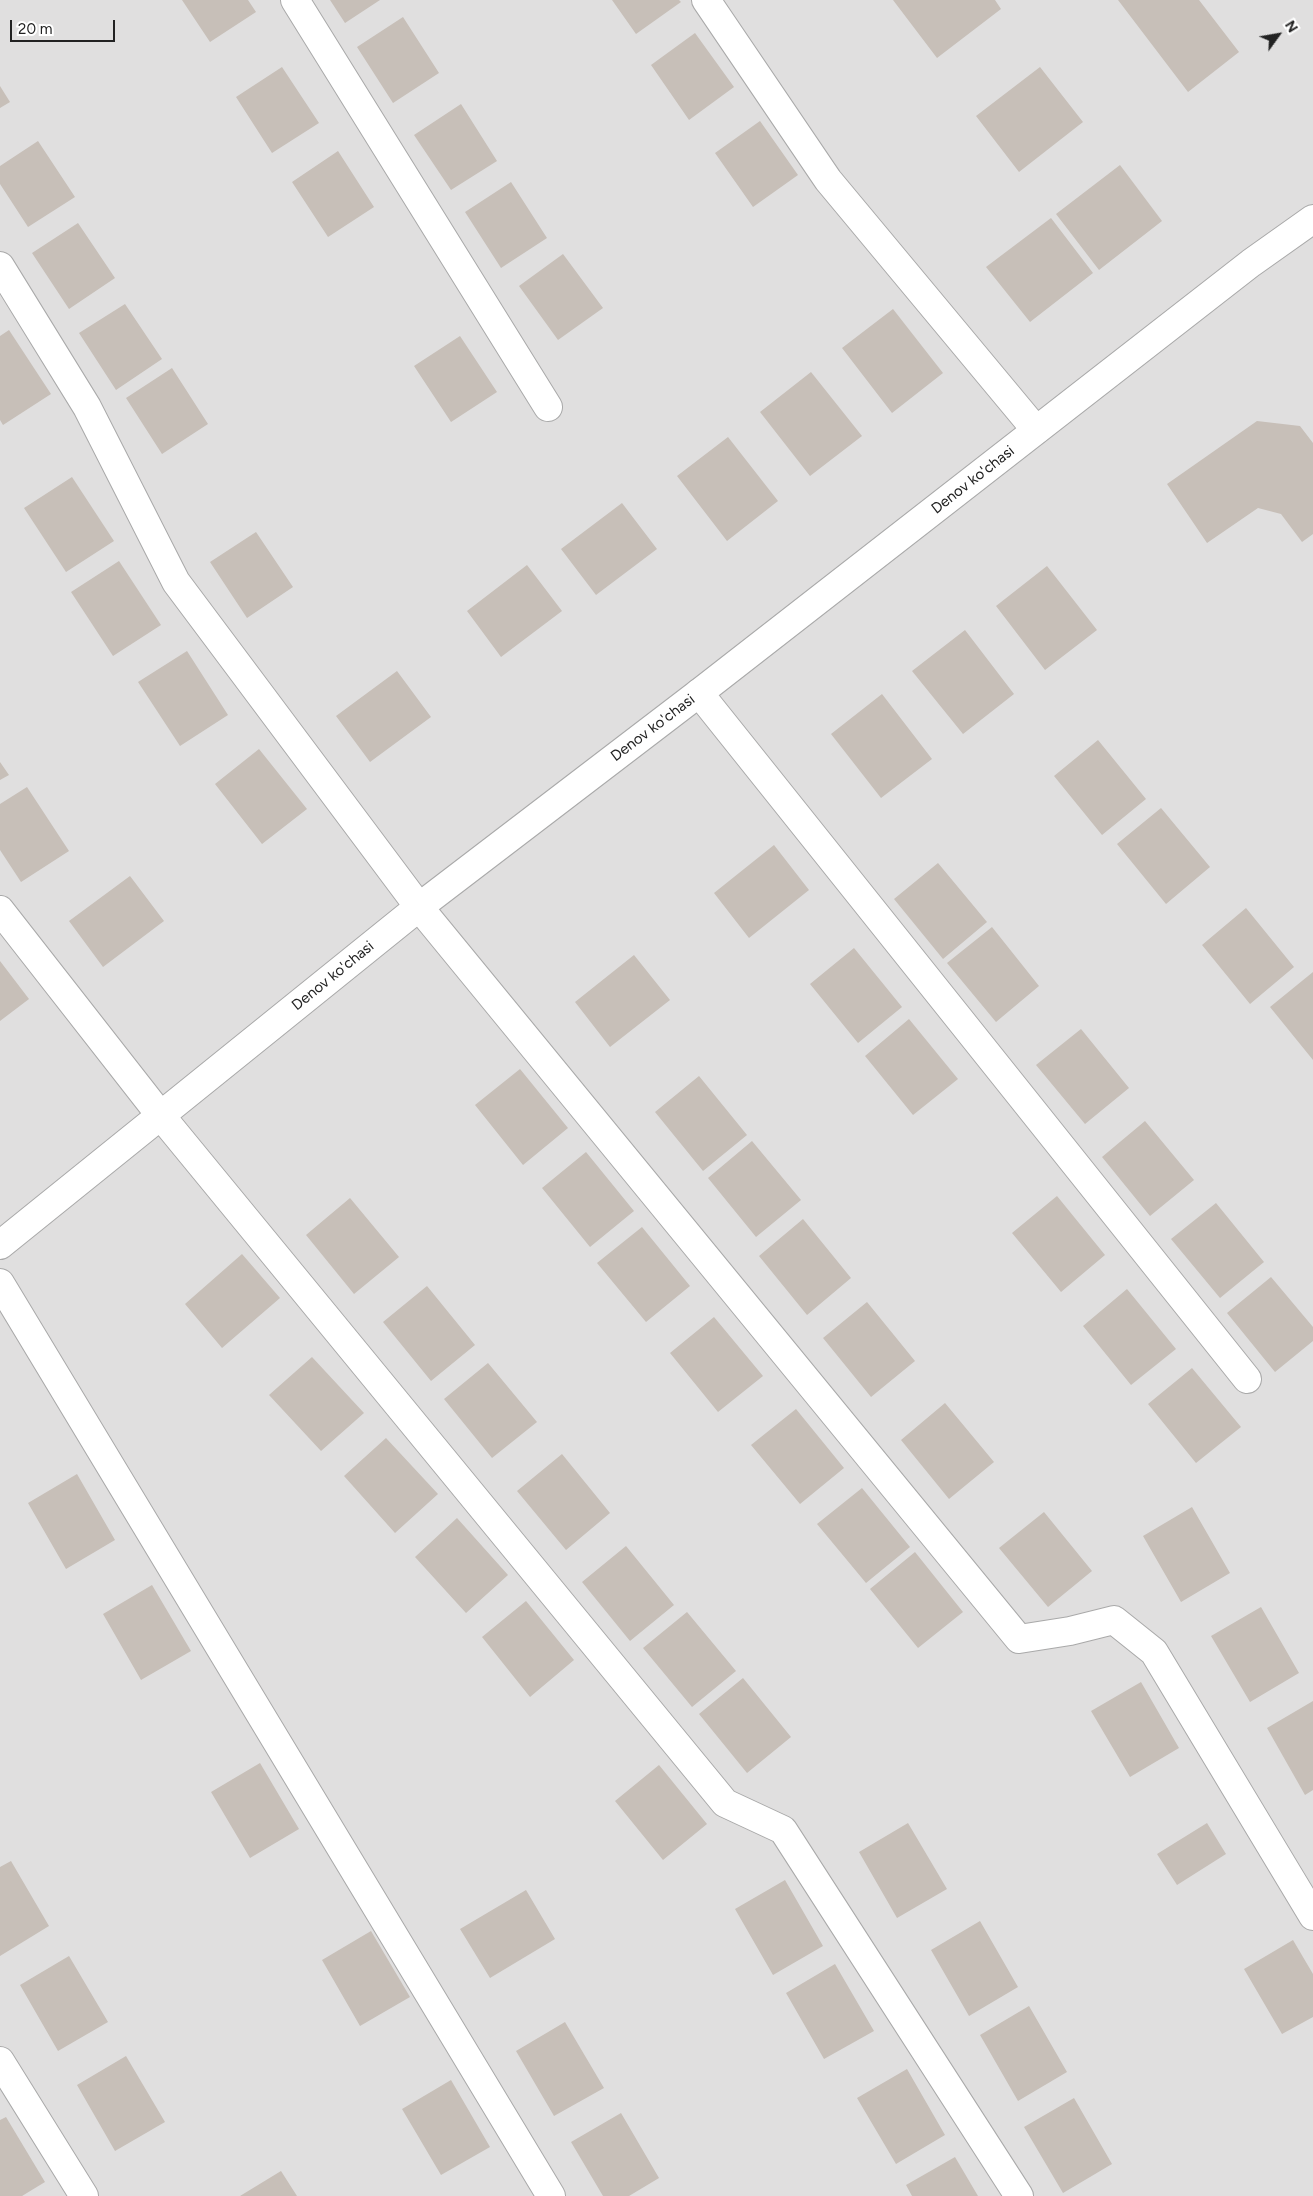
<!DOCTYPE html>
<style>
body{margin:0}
#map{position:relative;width:1313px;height:2196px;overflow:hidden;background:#f2efe9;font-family:Figtree,sans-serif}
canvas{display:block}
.north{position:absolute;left:1253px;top:10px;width:50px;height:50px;-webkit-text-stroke:4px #fff;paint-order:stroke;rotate:58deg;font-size:14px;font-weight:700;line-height:20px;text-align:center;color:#222}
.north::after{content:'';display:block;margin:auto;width:18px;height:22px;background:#222;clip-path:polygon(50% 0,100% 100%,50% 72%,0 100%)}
.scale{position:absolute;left:10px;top:20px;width:105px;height:22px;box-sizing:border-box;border:2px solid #222;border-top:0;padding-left:6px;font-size:15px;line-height:18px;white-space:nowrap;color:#222;-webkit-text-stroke:4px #fff;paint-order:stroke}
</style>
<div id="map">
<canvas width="1313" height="2196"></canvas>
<div class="north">N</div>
<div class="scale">20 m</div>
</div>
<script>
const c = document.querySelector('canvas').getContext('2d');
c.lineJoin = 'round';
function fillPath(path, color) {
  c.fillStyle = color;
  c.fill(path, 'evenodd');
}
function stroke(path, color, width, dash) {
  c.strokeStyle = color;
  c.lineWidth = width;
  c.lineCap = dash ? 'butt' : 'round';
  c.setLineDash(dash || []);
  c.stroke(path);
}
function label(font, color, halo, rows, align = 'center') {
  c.font = font + ' Figtree,sans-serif';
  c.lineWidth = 4.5;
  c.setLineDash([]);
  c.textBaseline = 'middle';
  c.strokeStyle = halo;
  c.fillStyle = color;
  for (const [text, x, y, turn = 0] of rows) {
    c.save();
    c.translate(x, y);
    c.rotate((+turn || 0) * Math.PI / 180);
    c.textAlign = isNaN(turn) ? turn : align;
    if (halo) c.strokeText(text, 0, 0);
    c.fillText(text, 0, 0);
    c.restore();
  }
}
const residential = new Path2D(`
 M0,0h1313v2196h-1313z`);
const building = new Path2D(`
 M182,0h66l8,12 -46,30z
 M330,0h50l-35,23z
 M612,0h67l2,2 -45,32z
 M893,0h102l6,9 -64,49z
 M1118,0h81l40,52 -51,40z
 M403,17l36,56 -46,30 -36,-56z
 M695,33l39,54 -45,33 -38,-55z
 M282,67l37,56 -47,30 -36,-56z
 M1040,67l43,55 -64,50 -43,-56z
 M0,86l10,16 -10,6z
 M461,104l36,57 -46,29 -37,-55z
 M760,121l38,54 -45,32 -38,-54z
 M38,141l37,56 -47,30 -28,-43v-18z
 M338,151l36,56 -46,30 -36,-55z
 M1120,165l42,56 -63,49 -43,-56z
 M511,182l36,56 -46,30 -36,-56z
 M1051,218l42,55 -63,49 -44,-55z
 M78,223l37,55 -46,31 -37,-56z
 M563,254l40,54 -45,32 -39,-54z
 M125,304l37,55 -46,31 -37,-57z
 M893,309l50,64 -51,40 -50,-65z
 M9,330l42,64 -48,31 -3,-5v-84z
 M460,336l37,56 -46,30 -37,-56z
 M172,368l36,56 -46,30 -36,-56z
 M811,372l51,64 -52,40 -50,-64z
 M1257,421l43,5 13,17v91l-11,8 -21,-28 -23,-6 -51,35 -40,-59z
 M728,437l50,64 -51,40 -50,-65z
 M72,477l42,64 -48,31 -42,-64z
 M622,503l35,46 -61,46 -35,-46z
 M256,532l37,55 -46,31 -37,-56z
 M119,561l42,64 -48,31 -42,-64z
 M527,565l35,46 -61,46 -34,-46z
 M1047,566l50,64 -52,40 -49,-64z
 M965,630l49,64 -51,40 -51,-63z
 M187,651l41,64 -48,31 -42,-64z
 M397,671l34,46 -61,45 -34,-46z
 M882,694l50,65 -51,39 -50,-64z
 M1098,740l48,59 -44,36 -48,-59z
 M259,749l48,60 -45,35 -47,-60z
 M0,762l9,13 -9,5z
 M27,787l42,64 -48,31 -21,-32v-46z
 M1161,808l49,59 -44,37 -49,-60z
 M774,845l35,45 -60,48 -35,-45z
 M938,863l49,59 -44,37 -49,-60z
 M130,876l34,45 -61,46 -34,-46z
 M1246,908l48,59 -44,37 -48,-59z
 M992,927l47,59 -43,36 -49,-59z
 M854,948l48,59 -44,36 -48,-59z
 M634,955l36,45 -60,47 -35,-45z
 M0,961l29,38 -29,22z
 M1313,972v88l-43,-53z
 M909,1019l49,60 -45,36 -48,-59z
 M1081,1029l48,59 -44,36 -49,-59z
 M520,1069l48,59 -45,37 -48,-60z
 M699,1076l48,59 -44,36 -48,-59z
 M1145,1121l49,59 -44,36 -48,-59z
 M752,1141l49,59 -45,37 -48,-59z
 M586,1152l48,59 -44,36 -48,-59z
 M1057,1196l48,59 -44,37 -49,-59z
 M350,1198l49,59 -45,37 -48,-59z
 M1216,1203l48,59 -44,36 -49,-59z
 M803,1219l48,59 -44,37 -48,-59z
 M642,1227l48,59 -44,36 -49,-59z
 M242,1254l38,44 -58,50 -37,-44z
 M1271,1277l42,50v14l-38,31 -48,-59z
 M427,1286l48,59 -44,36 -48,-59z
 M1127,1289l49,60 -45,36 -48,-59z
 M867,1302l48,59 -44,36 -48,-59z
 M714,1317l49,59 -45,36 -48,-59z
 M312,1357l52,56 -43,38 -52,-56z
 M488,1363l49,59 -45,36 -48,-59z
 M1192,1368l49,59 -45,36 -48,-59z
 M945,1403l49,59 -45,37 -48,-59z
 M796,1409l48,59 -44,36 -49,-59z
 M386,1438l52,56 -43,39 -51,-57z
 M562,1454l48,59 -44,37 -49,-59z
 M77,1474l38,66 -49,29 -38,-66z
 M862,1488l48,59 -44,36 -49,-59z
 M1192,1507l38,66 -49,29 -38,-66z
 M1044,1512l48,59 -44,36 -49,-59z
 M457,1518l51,57 -42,38 -51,-56z
 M626,1546l48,59 -44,36 -48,-59z
 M915,1552l48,60 -45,36 -48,-59z
 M152,1585l39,66 -50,29 -38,-66z
 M526,1601l48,59 -44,37 -48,-60z
 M1261,1607l38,66 -49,29 -39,-66z
 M687,1612l49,59 -44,36 -49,-59z
 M743,1678l48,59 -44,36 -48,-59z
 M1141,1682l38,66 -49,29 -39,-66z
 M1313,1701v89l-8,5 -38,-67z
 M260,1763l39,66 -49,29 -39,-66z
 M659,1765l48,59 -44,36 -48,-59z
 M908,1823l39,66 -50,29 -38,-66z
 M1207,1823l19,31 -49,31 -20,-31z
 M11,1861l38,65 -49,30v-89z
 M785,1880l38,66 -50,29 -38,-66z
 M526,1890l29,49 -65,39 -30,-49z
 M980,1921l38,66 -49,29 -38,-66z
 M371,1931l39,66 -50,29 -38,-66z
 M1293,1940l20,34v43l-31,17 -38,-65z
 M69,1956l39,66 -50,29 -38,-66z
 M835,1964l39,67 -50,28 -38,-66z
 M1029,2006l38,66 -49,29 -38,-66z
 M565,2022l39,66 -50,28 -38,-65z
 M126,2056l39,66 -50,29 -38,-66z
 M907,2069l38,66 -49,29 -39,-66z
 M451,2080l39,67 -49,28 -39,-66z
 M1074,2098l38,66 -49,29 -39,-66z
 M621,2113l38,65 -30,18h-26l-32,-54z
 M6,2117l39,65 -23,14h-22v-76z
 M955,2157l23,39h-66l-6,-11z
 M281,2171l16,25h-57z`);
const minor = new Path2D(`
 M295,0l253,407
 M706,0l122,180 208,250
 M0,266l87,141 89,175 243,325 600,732 51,-8 44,-11 40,32 159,264
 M699,693l548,686
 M0,910l161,206 564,687 58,27 236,366
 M0,1283l551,913
 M0,2061l84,135`);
const tertiary = new Path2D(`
 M0,1245l419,-338 280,-214 552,-430 62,-44`);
const streetNames = [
 ["Denov ko'chasi",973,480,-38],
 ["Denov ko'chasi",653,728,-37],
 ["Denov ko'chasi",333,976,-39]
];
fillPath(residential, '#e0dfdf');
fillPath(building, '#c7bfb8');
stroke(minor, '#a9a9a9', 30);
stroke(tertiary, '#a9a9a9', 30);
stroke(minor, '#fff', 28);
stroke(tertiary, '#fff', 28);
label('15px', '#222', '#fff', streetNames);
</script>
